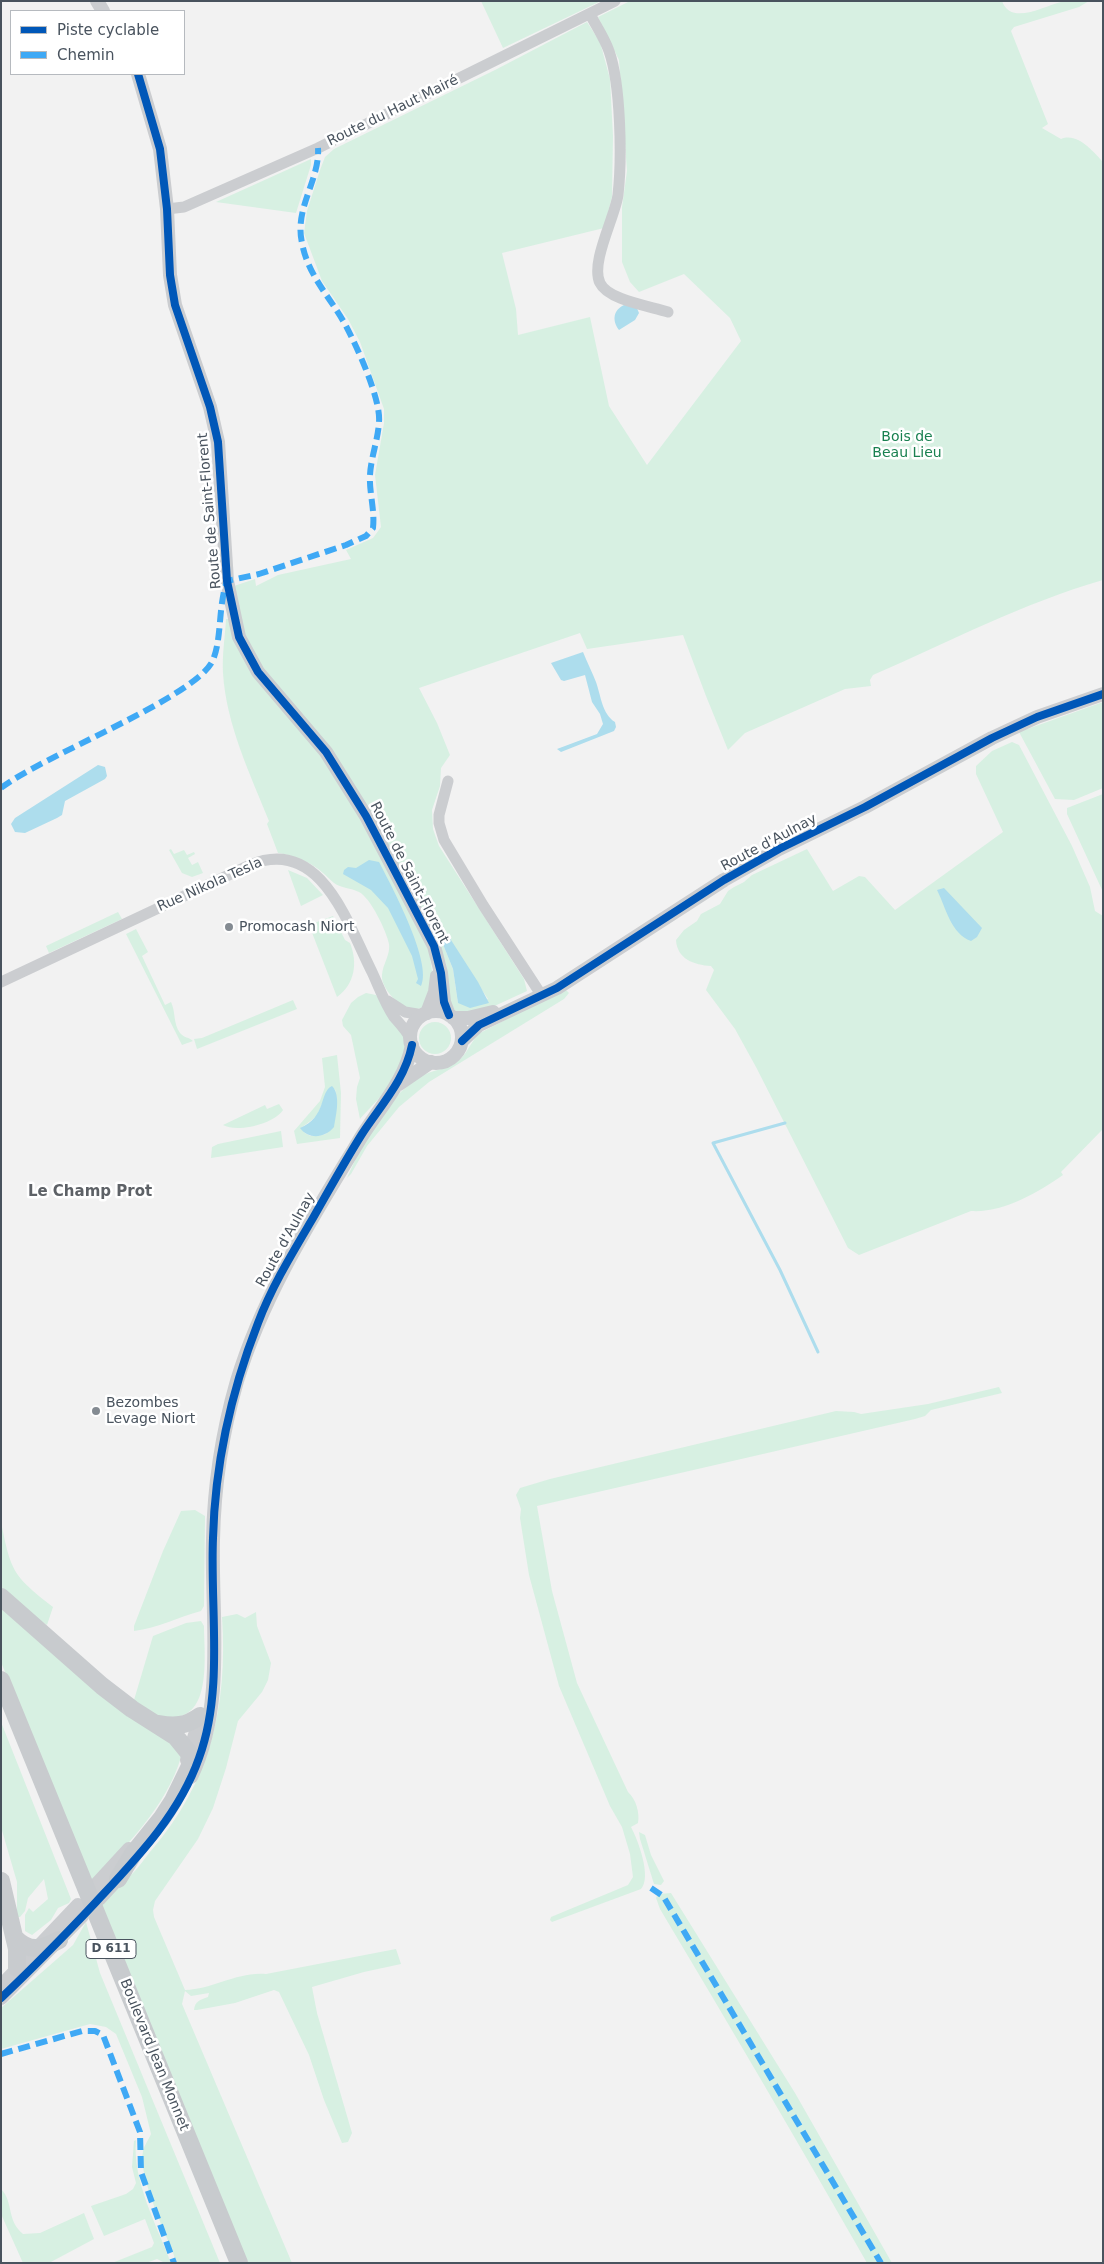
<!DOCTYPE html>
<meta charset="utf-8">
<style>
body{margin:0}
#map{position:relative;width:1104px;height:2264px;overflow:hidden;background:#f2f2f2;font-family:"DejaVu Sans",sans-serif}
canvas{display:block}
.frame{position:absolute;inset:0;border:2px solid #49535e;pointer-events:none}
.legend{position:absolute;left:10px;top:10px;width:175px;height:65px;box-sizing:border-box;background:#fff;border:1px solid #b6babf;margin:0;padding:6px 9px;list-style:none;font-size:15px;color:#49535e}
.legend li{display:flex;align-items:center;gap:10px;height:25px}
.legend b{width:25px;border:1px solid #b6babf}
</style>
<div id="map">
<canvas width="1104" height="2264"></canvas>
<div class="frame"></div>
<ul class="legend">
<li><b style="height:6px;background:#0057b8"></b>Piste cyclable</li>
<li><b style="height:6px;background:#3fa9f5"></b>Chemin</li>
</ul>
</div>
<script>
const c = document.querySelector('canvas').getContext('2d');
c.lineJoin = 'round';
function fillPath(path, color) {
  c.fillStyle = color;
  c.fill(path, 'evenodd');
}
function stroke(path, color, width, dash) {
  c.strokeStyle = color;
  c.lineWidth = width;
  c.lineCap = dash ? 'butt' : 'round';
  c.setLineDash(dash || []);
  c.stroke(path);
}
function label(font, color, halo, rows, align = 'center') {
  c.font = font + ' "DejaVu Sans",sans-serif';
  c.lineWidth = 5;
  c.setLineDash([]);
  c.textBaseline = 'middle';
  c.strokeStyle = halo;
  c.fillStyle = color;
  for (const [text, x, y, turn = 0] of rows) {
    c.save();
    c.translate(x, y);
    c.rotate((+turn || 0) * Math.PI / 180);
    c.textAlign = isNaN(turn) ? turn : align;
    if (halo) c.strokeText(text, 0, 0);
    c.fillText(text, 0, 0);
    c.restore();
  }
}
const green = new Path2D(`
 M481,1h120l-98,47z
 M630,1h372c9,25 42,5 59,1 9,-2 19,-1 28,-1l-10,6 -65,20 -3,4 37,93 -6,4 19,11c16,-7 32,12 42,23v418c-80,23 -154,62 -230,95l-3,5 1,6 -26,3 -100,44 -17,17 -22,-54 -23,-61 -96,14 -7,-16 -161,55 18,35 13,32 -9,13 -1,18 -8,24 1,19 6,17 85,133 3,12 -39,18 -30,4c-13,-10 -9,-34 -12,-49 -2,-7 -5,-13 -8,-19l-69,-133 -102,-137 -23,-39 -10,-50 21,-7 1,7 22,-11 73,-16 -5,-9 27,-12 8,-11 -6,-52 9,-52v-14l-24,-67 -12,-23 -26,-38 -18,-48 3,-22 13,-41 5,-13 9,-8 161,-79 92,-48 13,20 10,37 3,57 -1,61 -8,31 -102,25 14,56 2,26 72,-18 19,89 38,59 94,-124 -11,-23 -46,-44 -45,18 -9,-10 -8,-20v-55l5,-36 -8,-111 -21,-43zM440,937l44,56 4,6 -30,4 -5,-34z
 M311,159v6l-15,48 -80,-11z
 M226,619h3l58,92 54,72 87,161 5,33 -10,30c-15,8 -33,-9 -39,-22 -7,-15 7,-27 5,-41 -2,-12 -19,-47 -30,-52 -8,-4 -18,-4 -25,-9 -4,-3 -7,-7 -11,-10 -12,-11 -30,-18 -45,-20l-11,-29 2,-3c-19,-47 -43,-97 -46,-148 -1,-18 2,-36 3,-54z
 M1103,702v86l-29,12 -19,-1 -36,-67z
 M1012,742l7,3 53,101 18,41 5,24 8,5v213l-42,43 2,3c-26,18 -60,38 -92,36l-112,44 -11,-7 -92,-181 -21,-38 -29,-39 8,-20 -3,-4c-17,-1 -34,-7 -35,-26l8,-10 13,-9 4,-7 19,-10 8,-13 6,-4 10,-5 8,-7 55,-26 26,42 26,-15 6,1 30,33 108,-78 -27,-58v-8l16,-15z
 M1103,794v98l-36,-78v-6z
 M171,849l3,5 10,-4 3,5 7,-3 1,2 -7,4 4,7 6,-3 5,11 -11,4 -10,-4 -13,-23z
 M288,870l19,8 16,17 -22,11z
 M118,912l4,7 -73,34 -3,-7z
 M333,916l12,24 5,3c8,20 5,41 -13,54l-28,-72z
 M136,929l12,23 -6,4 23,49 6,-3c5,11 2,21 9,31 4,5 9,4 13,8l-11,4 -56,-111z
 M565,989l4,4 -5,6 -135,83 -30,25 -32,39 -16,28 -4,4c16,-36 38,-78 71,-100 13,-9 28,-7 41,-18 9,-7 11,-18 21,-27z
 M366,993l10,2c8,12 20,25 26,38 15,30 -23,65 -42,86l-4,-20 1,-12 3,-9 -9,-43 -8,-9 -1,-6 9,-17 7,-6z
 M293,1000l4,9 -100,40 -3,-10 8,-1z
 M419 1038a16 16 0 1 1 32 0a16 16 0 1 1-32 0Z
 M337,1055l4,38 -1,45 -43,6 -3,-13 26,-30 5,-14 -3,-29zM335,1089l2,12 -11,33c-11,3 -19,4 -25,-6l16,-12 5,-12z
 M279,1104l4,6c-9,14 -46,23 -60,15l42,-20 2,4z
 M281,1131l2,16 -72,11 1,-11 6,-3z
 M999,1387l3,6 -71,17 -6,6 -10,3 -378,87 15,85 25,92 51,109c8,7 12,21 10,31l-7,4c7,13 21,50 10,62l-89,33 -2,-2 1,-3 77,-32 5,-8 -3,-23 -8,-27 -12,-21 -51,-120 -30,-111 -9,-57 1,-9 -5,-14 4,-7 30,-9 286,-68 18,1 7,2 67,-10z
 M195,1510l10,6 -1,90 -3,5c-23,6 -43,17 -67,20v-5l29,-75 18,-40z
 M1,1522c10,49 11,53 52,85l-6,18 -16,-10 -30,-25z
 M1,1604l170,136 10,17c-14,49 -56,90 -90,126l-90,-221z
 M256,1612l1,14 14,37 -3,17 -6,12 -24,29 -12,47 -13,40 -15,31 -43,62 -2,9 1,7 31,73c28,-1 54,-19 81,-16l130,-25 5,15 -37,8 -52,15 5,26 35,120 -4,9 -6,1 -18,-43 -15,-45 -30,-63 -5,-2 -39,13 -38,7h-3c1,-9 6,-10 14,-13l1,-4 -18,3 -6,-5 -3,13 110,259h-44l-27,-62 -121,-297c11,-10 22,-20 33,-31 6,-6 11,-14 17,-21 60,-69 78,-145 72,-235l15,-3 8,4z
 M201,1621l3,5c0,27 8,87 -28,91 -5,0 -12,2 -16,1 -9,-3 -18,-13 -26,-18l19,-64 33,-13z
 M1,1722l70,177 -2,4 -11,5 -7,12 -19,15 -7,-4v-16l4,-7 4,4 15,-13 -4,-20 -16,19 -3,13 -5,6h-3v-35l-16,-55z
 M639,1832l6,3 6,20 13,26 -3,4 -7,-1 -14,-45z
 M671,1893l124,200 97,170h-25c-68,-119 -137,-237 -207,-354l-4,-11 2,-4z
 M86,1922l14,51 120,290h-43c-9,-25 -40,-88 -34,-112 1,-5 6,-12 8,-17l-9,-37 -26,-63 -10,-7 -16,-3 -89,25v-41l72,-63z
 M136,2140c-4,40 21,86 35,123h-6l-8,-4 -11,4h-34l40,-16 2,-4 -9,-24 -41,17 -13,-30 35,-12 7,-5 3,-6 -4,-16 2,-26z
 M1,2189c13,13 5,31 22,45l17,-1 44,-20 10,26 -45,24h-26l-22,-49z`);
const water = new Path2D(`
 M624,305l12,1 3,7 -4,7 -16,10c-7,-9 -6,-20 5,-25z
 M583,652c4,10 9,20 13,30 5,14 6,32 19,40l1,5 -2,4 -53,21 -4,-3 40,-15 6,-10 -3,-10 -8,-12 -7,-27 -21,6 -3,-1 -10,-17z
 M98,765l7,2 2,9 -2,3 -40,22 -3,14 -5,3 -32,15 -10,-1 -4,-8 4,-6z
 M369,860l10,2c12,23 54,101 42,124l-5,-3 2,-4 -6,-23 -24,-48 -17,-18 -28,-16 1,-4 4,-3 8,1z
 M944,888l38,40 -5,9 -6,4c-20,-7 -25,-33 -34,-51z
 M442,926l36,56 11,21 -19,5 -12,-5 -5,-34 -13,-32z
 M332,1086c9,9 4,29 2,41 -9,11 -25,13 -34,1 27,-11 19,-36 32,-42z`);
const stream = new Path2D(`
 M785,1123l-72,20 67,127 38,82`);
const minor = new Path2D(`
 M590,14c6,12 14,23 19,37 12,34 13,108 9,144 -3,22 -28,68 -18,88 8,17 49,23 68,29
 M167,209l17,-2 134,-59 297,-147
 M448,781l-9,34v8l5,17 39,65 59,91
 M1,982l249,-117c71,-30 98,60 122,107 7,15 13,32 22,45 6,7 12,13 16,21
 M388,1001l17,11 18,3`);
const tertiary = new Path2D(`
 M97,1l6,10
 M138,74l22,75 7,60 3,66 5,30 35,102 8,35 9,139 12,56 19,35 68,80 40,64 68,130 7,27 3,29 5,13
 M410 1037a26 26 0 1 1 52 0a26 26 0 1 1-52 0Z
 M427,1013l8,-21 2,-16
 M453,1018h15l25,-6
 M462,1041l17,-16 78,-37 167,-108 55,-31 86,-42 127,-69 45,-21 66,-23
 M399,1084l32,-22
 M187,1760l13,-41
 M191,1777c35,-73 20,-159 22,-237 1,-53 9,-107 24,-159 26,-86 74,-161 120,-237 19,-33 48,-61 55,-99
 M94,1887l35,-38
 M99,1899l26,-28
 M1,1986l77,-81
 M1,1998l81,-82`);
const primary = new Path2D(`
 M1,1597l101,89 30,23 44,28 13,16 2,11 -18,37 -11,17 -29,36 -15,25
 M1,1680l238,583
 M159,1724c16,3 27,2 41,-8
 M1,1881l16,68v19
 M15,1938c15,15 27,11 44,2`);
const quiet = new Path2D(`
 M1,788c41,-32 196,-91 212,-128 9,-22 5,-54 14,-79l32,-7 87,-29 20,-9 7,-8c2,-18 -4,-36 -3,-53 1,-18 8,-35 9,-53 2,-23 -22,-75 -33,-96 -15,-28 -38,-50 -44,-83 -8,-35 18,-63 16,-95
 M651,1888l12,8 218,367
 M1,2054l81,-23h13l8,4 37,97 1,40 33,91`);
const cycleway = new Path2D(`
 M138,74l22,75 7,60 3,66 5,30 35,102 8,35 9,139 12,56 19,35 68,80 40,64 68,130 7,27 3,29 5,13
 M462,1041l17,-16 78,-37 167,-108 55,-31 86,-42 127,-69 45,-21 66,-23
 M1,1998c33,-31 64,-63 95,-96 40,-43 83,-87 103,-144 25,-68 11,-148 14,-220 2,-74 18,-146 45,-215 14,-37 35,-71 55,-105 16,-28 32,-57 49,-84 19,-29 43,-54 50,-89`);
const markers = [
 [229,927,5,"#848b92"],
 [96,1411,5,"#848b92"]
];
const shields = [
 [111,1949,50]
];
const shieldNames = [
 ["D 611",111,1949]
];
const streetNames = [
 ["Route du Haut Mairé",393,111,-26],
 ["Route de Saint-Florent",210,511,-95],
 ["Route d'Aulnay",769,843,-28],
 ["Route de Saint-Florent",409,873,63],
 ["Rue Nikola Tesla",210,885,-24],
 ["Route d'Aulnay",286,1240,-61],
 ["Boulevard Jean Monnet",154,2055,68]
];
const parkNames = [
 ["Bois de",907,437],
 ["Beau Lieu",907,453]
];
const poiNames = [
 ["Promocash Niort",239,927],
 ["Bezombes",106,1403],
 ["Levage Niort",106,1419]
];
const neighbourhoodNames = [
 ["Le Champ Prot",90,1192]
];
fillPath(green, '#d7f0e2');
fillPath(water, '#addded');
stroke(stream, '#addded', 3);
stroke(minor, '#cbcdd0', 11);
stroke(tertiary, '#cbcdd0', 14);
stroke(primary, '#c8cbce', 18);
stroke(quiet, '#3fa9f5', 6, [12, 6]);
stroke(cycleway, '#0057b8', 8);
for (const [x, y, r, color] of markers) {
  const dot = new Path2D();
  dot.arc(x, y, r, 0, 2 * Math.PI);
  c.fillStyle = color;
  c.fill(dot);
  stroke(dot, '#fff', 2);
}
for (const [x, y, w] of shields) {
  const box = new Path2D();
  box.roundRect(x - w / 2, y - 9.5, w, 19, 4);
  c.fillStyle = '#fff';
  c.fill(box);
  stroke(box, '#49535e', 1);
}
label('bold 12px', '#49535e', null, shieldNames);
label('14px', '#49535e', '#fff', streetNames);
label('14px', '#198050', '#fff', parkNames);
label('14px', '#49535e', '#fff', poiNames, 'left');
label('bold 15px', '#5d6166', '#fff', neighbourhoodNames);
</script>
